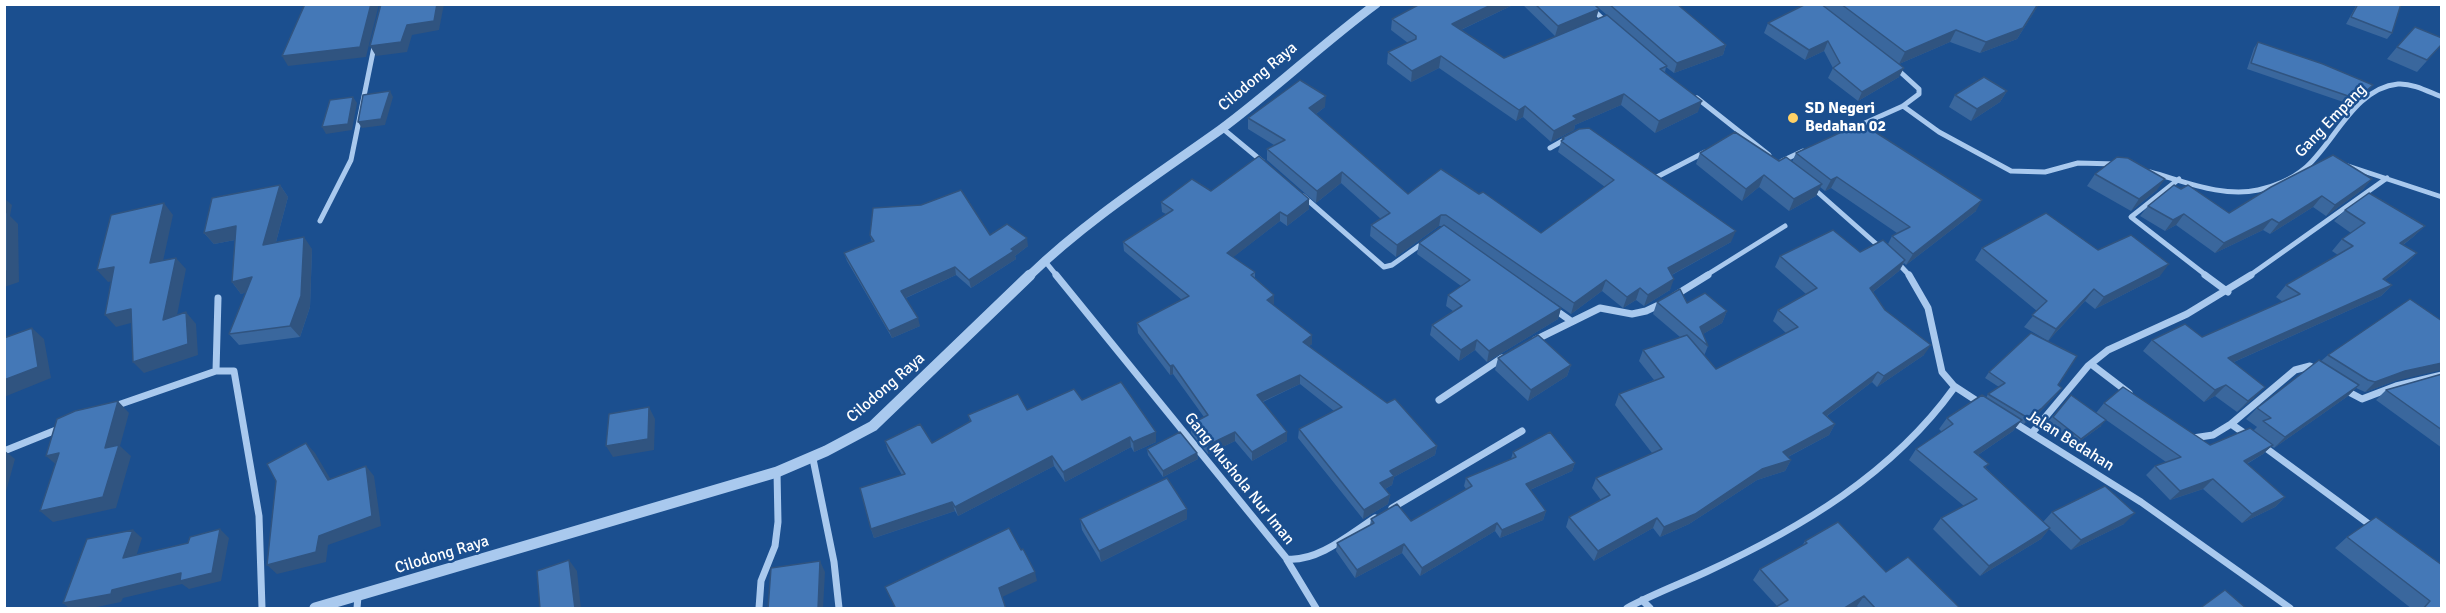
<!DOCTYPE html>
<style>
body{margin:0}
#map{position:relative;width:2446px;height:613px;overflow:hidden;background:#1b4f8f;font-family:Signika,sans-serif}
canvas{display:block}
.frame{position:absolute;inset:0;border:6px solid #fff;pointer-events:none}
</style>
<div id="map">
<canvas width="2446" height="613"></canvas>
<div class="frame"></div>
</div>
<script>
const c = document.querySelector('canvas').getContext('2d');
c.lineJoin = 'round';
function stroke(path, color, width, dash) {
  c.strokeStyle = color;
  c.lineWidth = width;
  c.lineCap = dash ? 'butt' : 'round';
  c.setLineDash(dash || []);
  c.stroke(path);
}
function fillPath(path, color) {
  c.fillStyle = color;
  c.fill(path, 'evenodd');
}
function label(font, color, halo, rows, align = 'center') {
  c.font = font + ' Signika,sans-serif';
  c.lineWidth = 5;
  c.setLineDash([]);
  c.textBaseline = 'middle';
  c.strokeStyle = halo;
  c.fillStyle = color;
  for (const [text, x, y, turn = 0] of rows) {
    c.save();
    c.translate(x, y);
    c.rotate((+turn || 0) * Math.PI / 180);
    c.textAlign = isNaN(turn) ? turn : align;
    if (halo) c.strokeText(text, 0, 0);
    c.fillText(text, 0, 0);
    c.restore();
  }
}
const minorFar1 = new Path2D(`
 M1587,4l19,18
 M1697,98l72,57
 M1903,106l36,26 72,39 34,1 33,-9 38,1
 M1856,127l47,-21 16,-12v-5l-22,-20
 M1222,128l41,34
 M1550,148l16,-9
 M1782,161l21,-10
 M2345,165l97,32
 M2150,172c34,9 73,26 108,18 16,-3 34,-11 46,-21 30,-25 50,-81 94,-85 15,-1 31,8 44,13
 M1653,179l52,-27
 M2179,179l-48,38 76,59
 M1813,188l69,61
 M1303,196l81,71 8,-2 31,-22
 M320,221l31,-61 24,-118
 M1044,260l13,16
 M1896,261l14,15
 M1705,276l80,-50
 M2249,276l138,-98`);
const minor = new Path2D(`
 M1056,275l231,284c31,3 63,-25 88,-41
 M1909,275l19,33 14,64 12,14 26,17
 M2205,275l23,17
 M1674,296l34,-21
 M1554,309l17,12
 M1535,340l65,-32 32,6 14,-3 17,-8
 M2091,364l38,29
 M216,371l2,-73
 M2343,389l19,10 34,-13 46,-11
 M1439,400l63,-42
 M115,406l101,-35h18l25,145 3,92
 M2013,422l128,80 149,106
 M2231,424l64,-54 15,-4 8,5
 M2032,433l56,-67 20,-16 79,-36 64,-39
 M2193,438l20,-3 18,-11 16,11
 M2263,446l110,81
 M4,451l57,-23
 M813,459l21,103 5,46
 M1392,508l130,-77
 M1287,560l29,48
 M1642,600l8,8
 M357,608l1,-11
 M759,608l2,-27 14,-35 3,-24 -1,-50
 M1627,608c26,-14 53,-24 79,-36 95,-44 186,-98 248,-184`);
const tertiaryFar1 = new Path2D(`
 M1029,276c58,-56 125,-99 191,-146 54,-40 102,-86 156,-126`);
const tertiary = new Path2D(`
 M315,608l462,-136 49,-21 47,-25 157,-151`);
const wall = new Path2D(`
 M1420,4h95l-54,26 43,28 103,-43 -13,-11h83l49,41 -3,10 -49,18 -8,-6 -1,5 33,40 -43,21 -34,-28 -46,20 -1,5 -23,12 -28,-25 -7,4 -77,-53 -28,14 -24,-18 1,-12 20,-9 -17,-13 1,-11z
 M1522,4h72l2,15 -41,17z
 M1806,4h233l-22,35 -37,14 -30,-11 -51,22v13l-41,24 -30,-23 5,-10 -9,-17 -19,9 -41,-27 4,-10z
 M2357,4h44l-9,29 -5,6 -41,-15z
 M2258,42l109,49 -15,14 -105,-36 7,-21z
 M2442,44l-25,28 -30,-13 10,-12z
 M2007,91l-7,11 -29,19 -22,-14 6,-12z
 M1325,107l-9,7 92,80 133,39 64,-46 -47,-35 4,-14 169,104 -59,33 -2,15 -26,16 -8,-6 -13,8 -21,-17 -31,23 -104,-72 94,66 -3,11 -71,43 -12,-12 -16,11 -29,-26 2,-10 21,-14 -7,-5 2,-11 13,-9 -44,-32 2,-11 24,-17h-4l-43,31 -26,-21 1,-11 10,-6 -40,-36 -25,20 -49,-43v-11l7,-4 -26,-16v-11z
 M1700,153l92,9 4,-9 180,58 -70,54 -2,-2 -5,8 -26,21 12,18 39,45 -47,32 -5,-5 -45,34 8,8 -6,11 -41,22 3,3 -6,11 -28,9 -68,44 -29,13 -7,-9 -59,33 -28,-34 3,-10 32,-17 -9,-12 4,-10 56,-25 -37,-48 4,-11 35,-14 -15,-19 4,-11 37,-13 -27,-23 4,-12 30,1 40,8 -5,12 -19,11 5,12 -4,10 12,13 70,-36 -13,-12 5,-11 28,-16 -31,-27 5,-11 80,-4 28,-8 4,-8 5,-3 -66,-45 -6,3 -5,-4 -4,9 -27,15 -30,-24 -17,14 -46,-37z
 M2095,174l62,16 -26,21 -44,-25z
 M2372,179l-10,11 -36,26 -13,-9 -43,27 -7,-4 -48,23 -39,-28 -11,6 -25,-15 8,-10 81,7z
 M280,185l8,12 -12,45 36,7 -2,58 -10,30 -61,8 -10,-11 17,-42 -5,2 -9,-12 3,-42 -21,4 -10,-11z
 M1211,191l98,8v10l-22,17 -7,-5 -47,36 22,15v6l19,17 -1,10 39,39 -3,2 128,100 -2,9 -41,22 -2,8 -7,4 5,6 -2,9 -25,15 -65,-81 1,-9 35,-18 -34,-27 -37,18 24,39 -35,20 -17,-20 -27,13 -17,-21v-9l13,-7 -31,-43 -3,1 -32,-42 -1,-10 45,-23 -58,-49 -1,-9 43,-28 -4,-2 -1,-10z
 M2345,210l80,16 -12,11 -10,8 14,8 -12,12 -20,15 7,5 -11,11 -147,66 20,36 -17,14 -22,-16 -11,6 -61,-51 9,-11 50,-3 81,-35 -7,-5 10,-12 52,-30 -6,-4 10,-12 9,-6 -17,-12z
 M870,235h120l38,11 -13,10 1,3 -45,29 -15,-13 -50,23 14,28 -28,12 -45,-77 -3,-8 28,-11z
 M1982,248l116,2 62,26 -65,33 -10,-8 -37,40 -24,-14 13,-16 -62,-51z
 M2328,355l67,26 -30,11 -9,-4 -8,8 -74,52 -3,-2 -8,8 -16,10 38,33 -10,10 -33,16 -39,-34 -33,11 -24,-25 9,-9 11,-4 -64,-45 -1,9 -25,18 -28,-22 23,-27 25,18 8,-10 106,42 43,-14 4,-4 -11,-8 11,-11 64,-47z
 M1498,358l73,7 -4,11 -39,25 -33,-31z
 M1989,372l69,13 -1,9 -19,20 -14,10 -4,-2 -7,9 -35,24 8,13 57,54 9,-10 72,12 -53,26 -22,-21 -8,10 -61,37 -47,-47 8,-11 23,-12 -55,-46 7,-11 26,-17 -3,-3 8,-11 39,-20 2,-4 11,-7 -14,-9z
 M2442,374v74l-66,-48 10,-10z
 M1082,400l74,42 -22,10 -3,-5 -66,35 -11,-16 -96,50 -3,-5 -81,27 -3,-9 31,-54 -14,-24 -3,-10 47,2 38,-22 -2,-6 59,-5z
 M1147,449l50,4 1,6 -35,18 -15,-22z
 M1513,452l62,11 -3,8 -42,19 16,21 -3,9 -43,18 -5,-7 -75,45 -18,-23 -47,25 -19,-27 1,-8 33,-18 1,-6 40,2 55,-32 -2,-3 2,-8 45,-19z
 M1080,519h107l-86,43 -19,-32z
 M2347,537l95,72h-30l-77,-61z
 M1805,541l81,31 75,37h-102l-2,-3 -4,3h-80l4,-3 -24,-26 7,-11 42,-23z`);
const shadedWall = new Path2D(`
 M371,4h8l-13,53 -78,9 -6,-10z
 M437,4h7l-5,26 -27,5 -5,17 -31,4 -6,-10 37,-21z
 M1493,4h22l-65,31 2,-11z
 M2038,4h1l-22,35 -37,14 6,-11z
 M1599,9l-3,10 -41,17 3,-10z
 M1956,30l-6,12 -51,22 6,-12z
 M1828,41l-4,10 -19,9 4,-10z
 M1726,45l-3,10 -49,18 3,-10z
 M1441,56l-2,12 -28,14 1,-11z
 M1904,68l-5,9 -41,24 4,-9z
 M2373,85l-6,6 -15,14 5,-6z
 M390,91l3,6 -8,28 -23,3 -4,-6z
 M2007,91l-7,11 -29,19 6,-12z
 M1624,94l-3,11 -46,20 -1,5 -23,12 3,-11 19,-15z
 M1326,96l-1,11 -17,13 1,-12z
 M353,97l4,6 -5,27 -26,4 -4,-7z
 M1702,101l-4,11 -43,21 4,-12z
 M1525,106l-2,11 -7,4 3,-11z
 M1342,172l-1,11 -25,20 1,-12z
 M1764,175l-5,12 -17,14 4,-12z
 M1837,177l-6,11 -6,3 6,-11z
 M2165,179l-8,11 -26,21 8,-12z
 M2372,179l-10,11 -36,26 9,-11z
 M1822,184l-6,12 -27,15 5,-12z
 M280,185l8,12 -16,60 -9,-12z
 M2322,196l-9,11 -43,27 9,-11z
 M4,198l8,7 -2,11 8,8 1,58 -15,5z
 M1309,199v10l-22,17v-10z
 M1982,200l-6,11 -70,54 7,-11z
 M164,203l9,12 -13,60 -10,-12z
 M1280,212v9l-53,41v-9z
 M2184,214l-8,11 -11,6 8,-11z
 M1441,215l-2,11 -43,31 1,-12z
 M2272,219l-9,11 -48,23 9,-10z
 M236,226l9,12 -31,6 -10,-11z
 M2425,226l-12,11 -24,18 11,-12z
 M1736,231l-5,11 -67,37 4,-11z
 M304,237l8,12 -2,58 -10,30 -10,-11z
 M1027,238l1,8 -13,10 1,3 -45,29 -2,-8z
 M2417,253l-12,12 -33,25 11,-11z
 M176,258l10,11 -12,62 -11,-11z
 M1905,260l-6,11 -35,28 6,-11z
 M2169,264l-9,12 -65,33 9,-12z
 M114,267l11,11 -17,4 -11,-12z
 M955,267l1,8 -53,24 -2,-8z
 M252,277l10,11 -21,6 -9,-12z
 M1674,279l-4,11 -26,16 4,-11z
 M1606,280l-4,11 -31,23 3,-11z
 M2392,285l-11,11 -163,73 10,-11z
 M1640,288l-4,12 -13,8 4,-11z
 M2094,289l-9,12 -37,40 8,-12z
 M1274,295v9l-8,5 1,-9z
 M1561,308l-3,11 -71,43 2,-11z
 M131,309l11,11 -26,7 -11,-12z
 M1727,311l-5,12 -24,14 2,-10z
 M186,312l10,12 2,31 -54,18 -11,-11z
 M918,318l2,8 -28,12 -3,-7z
 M32,328l12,11 7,39 -47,19v-17z
 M1312,335v9l-9,7v-9z
 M1477,340l-2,10 -16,11 2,-11z
 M1931,345l-7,10 -47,32 7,-11z
 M2442,363v7l-47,11 -30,11 10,-10 30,-11z
 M1173,365v9l-3,1v-9z
 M1571,365l-4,11 -39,25 3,-11z
 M1878,372l-6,10 -55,41 6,-10z
 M1300,375v9l-43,20v-9z
 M2226,385l-11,11 -11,6 11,-12z
 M2359,385l-11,11 -74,52 11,-11z
 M2265,387l-11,11 -17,14 11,-11z
 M2062,388l-24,26 -14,10 4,-6z
 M118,401l11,12 -9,33 11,10 -15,52 -63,14 -13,-11 65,-63z
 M649,407l6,12 -1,31 -41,7 -7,-11z
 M2022,420l-9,11 -47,32 8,-11z
 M2106,420l-5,6 -25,18 5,-5z
 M1835,424l-6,11 -51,27 5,-10z
 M1156,432v10l-22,10 -1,-10z
 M1235,432v9l-27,13v-9z
 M1287,432v9l-35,20v-9z
 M1130,437l1,10 -66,35 -2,-10z
 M306,443l9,10 22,37 -9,-10z
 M2273,445l-10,9 -29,17 10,-10z
 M1437,446l-2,9 -41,22 -2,8 -13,7 1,-9 10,-12z
 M4,450l11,9 -11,40z
 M59,453v14l-13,-11z
 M1197,453l1,6 -35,18v-6z
 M1052,456l2,10 -96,50 -3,-9z
 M1791,460l-6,11 -28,9 -68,44 -29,13 4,-10 98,-58z
 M1575,463l-3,8 -49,22 3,-9z
 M366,466l8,10 7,50 -53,19 -2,17 -49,12 -10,-9 52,-29z
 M2213,479l-10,10 -33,11 10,-9z
 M1390,495l-2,9 -25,15 1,-9z
 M2285,497l-10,10 -33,16 10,-9z
 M952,502l3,9 -81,27 -3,-9z
 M1187,509v10l-86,43 -2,-11z
 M1546,511l-3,9 -43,18 2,-8z
 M2135,513l-11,11 -53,26 10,-10z
 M1657,518l-4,10 -59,33 4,-10z
 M1497,523l-2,8 -75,45 2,-8z
 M2050,528l-9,11 -61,37 9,-10z
 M220,529l9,9 -8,43 -32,8 -7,-5 -59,14 -2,4 -34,7h-17l-7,-6z
 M133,530l9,8 -9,28 -10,-8z
 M1404,544l-2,9 -47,25 2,-8z
 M569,560l8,11 4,38h-6z
 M820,561l5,11 -2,37h-5z
 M1035,572l2,9 -35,16 -3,-9z
 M1864,596l-7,10 -4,3h-10z`);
const building = new Path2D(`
 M305,4h66l-11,43 -78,9z
 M381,4h56l-3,17 -27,4 -6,17 -31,4z
 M1420,4h73l-41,20 52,34 103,-43 60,51 -7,3 42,32 -43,20 -35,-27 -51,22 4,3 -23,12 -29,-25 -6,4 -78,-54 -29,15 -24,-19 28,-13v-3l-24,-17z
 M1535,4h59l5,5 -41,17z
 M1609,4h68l49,41 -49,18z
 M1806,4h15l83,64 -42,24 -29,-24 7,-5 -12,-22 -19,9 -41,-27z
 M1841,4h197l-15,24 -37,14 -30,-12 -51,22z
 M2358,4h43l-9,29 -41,-16z
 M2415,27l27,11v6l-15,16 -30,-13z
 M2258,42l65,22 50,21 -16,14 -106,-36z
 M1984,77l23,14 -30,18 -22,-14z
 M1300,80l26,16 -17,12 99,86 33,-25 38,25 4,-2 58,41 73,-53 -53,-39 3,-2 -2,-1 17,-9 10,-1 147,103 -68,37 6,11 -26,16 -8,-7 -13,9 -21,-17 -32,23 -128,-88h-5l-44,30 -26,-20 19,-12 -48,-41 -25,19 -50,-42 18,-9 -37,-22z
 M390,91l-9,28 -23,3 5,-27z
 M353,97l-5,27 -26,3 8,-27z
 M1861,123l121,77 -69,54 -21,-18 18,-9 -73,-50 -6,3 -35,-27z
 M1735,132l44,29 7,-4 36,27 -28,15 -30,-24 -18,14 -46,-36z
 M2333,155l39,24 -37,26 -13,-9 -43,27 -7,-4 -48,24 -40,-29 -11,6 -25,-14 26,-21 7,4 7,-4 41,28 42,-26z
 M1259,156l50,43 -22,17 -7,-4 -53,41 28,19 -4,3 23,20 -7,5 45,35 -9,7 84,61 8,-4 42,47 -47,25 4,5 -14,7 10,12 -26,15 -65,-81 43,-22 -42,-32 -43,20 30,37 -35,20 -17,-20 -27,13 -17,-21 17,-9 -35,-50 -3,1 -33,-43 52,-27 -66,-54 50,-32 -12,-8 31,-23 19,12z
 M2117,157l11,1 37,21 -26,20 -44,-25z
 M280,185l-17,60 41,-8 -3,59 -11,30 -61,8 23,-57 -20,5 4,-56 -32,7 8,-35z
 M961,190l29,45 17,-11 20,14 -16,11 3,2 -45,29 -14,-13 -54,24 17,27 -29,13 -45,-78 30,-12 -4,-6 3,-27 48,-3z
 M2369,193l56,33 -25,17 17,10 -34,26 9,6 -164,73 37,29 -17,14 -22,-16 -11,5 -63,-50 33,-16 17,13 98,-43 -14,-9 67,-39 -11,-7 23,-16 -20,-13z
 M164,203l-14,60 26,-5 -13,62 23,-8 2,32 -55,18 -2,-53 -26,6 9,-48 -17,3 14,-55z
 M7,212v59h-3v-58z
 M2046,213l52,37 33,-15 38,29 -65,33 -10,-8 -38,40 -24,-14 15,-14 -65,-53z
 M1444,225l117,83 -72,43 -12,-11 -16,10 -29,-25 30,-19 -14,-11 22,-15 -51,-37z
 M1833,230l27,22 23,-12 22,20 -35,28 15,22 46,35 -47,31 -6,-4 -55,41 12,11 -52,28 8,8 -29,9 -67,45 -31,13 -7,-9 -59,33 -29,-34 41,-22 -14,-17 66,-29 -43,-55 45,-17 -21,-27 44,-15 29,34 82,-42 -20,-17 39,-22 -37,-32z
 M1680,289l7,14 18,-10 22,18 -27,16 8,19 -51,-44z
 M2410,299l32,22v42l-37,8 -30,11 -7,-2 -40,-25z
 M32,328l6,39 -34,13v-42z
 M2031,333l46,23 -19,29 4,3 -20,20 -14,10 -40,-24 17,-11 -16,-11z
 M1538,335l33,30 -40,25 -33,-32z
 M2319,360l40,25 -74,52 -22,-16 8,-3 -14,-10z
 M2442,374v56l-56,-40z
 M1121,382l35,50 -23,10 -3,-5 -67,35 -11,-16 -97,51 -3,-5 -81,27 -11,-41 45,-14 -20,-33 35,-17 12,19 39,-22 -3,-6 50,-21 9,16 47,-21 8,11z
 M2123,387l87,58 40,-17 23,17 -29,16 41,36 -33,17 -39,-35 -33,12 -25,-25 26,-9 -77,-54z
 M1982,395l40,25 -48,32 15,12 -5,3 66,61 -61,38 -48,-48 36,-19 -61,-50 37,-25 -6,-6z
 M2071,395l35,25 -25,19 -28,-22z
 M118,401l-13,47 14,-3 -16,52 -63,14 19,-58 -13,3 11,-37 18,-8z
 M649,407l-1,32 -42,7 3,-32z
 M1180,432l17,21 -34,18 -16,-22z
 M1550,432l25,31 -49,21 20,27 -44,19 -5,-7 -75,45 -18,-24 -47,26 -20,-27 37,-20 -3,-4 26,-15 14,17 61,-35 -6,-8 50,-21 -3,-5z
 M306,443l22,37 38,-14 6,50 -53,20 -3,16 -49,13 9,-84 -9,-17z
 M1167,478l20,31 -88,42 -19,-32z
 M2105,486l30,27 -54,27 -29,-28z
 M2376,517l66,48v44h-19l7,-8 -83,-64z
 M1838,522l48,50 22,-15 53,52h-85l-12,-13 -21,13h-68l-1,-1 14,-8 -28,-31 47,-26 -2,-2z
 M1009,528l12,22 2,-1 12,23 -36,16 7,21h-110l-11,-22z
 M220,529l-8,44 -32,8 1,-8 -69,17 -1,4 -48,9 24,-64 46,-9 -10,28 65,-15 2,-6z
 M569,560l6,49h-35l-3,-38z
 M820,561l-2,48h-50l3,-41z
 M2225,590l22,19h-48z`);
const markers = [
 [1793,118,6,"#ffd166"]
];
const streetNames = [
 ["Cilodong Raya",1258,77,-40],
 ["Gang Empang",2331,121,-46],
 ["Cilodong Raya",886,388,-41],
 ["Jalan Bedahan",2070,441,32],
 ["Gang Mushola Nur Iman",1239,479,51],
 ["Cilodong Raya",442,555,-17]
];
const poiNames = [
 ["SD Negeri",1805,109],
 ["Bedahan 02",1805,127]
];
stroke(minorFar1, '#a9c9ee', 5);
stroke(minor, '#a9c9ee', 7);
stroke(tertiaryFar1, '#a9c9ee', 9);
stroke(tertiary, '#a9c9ee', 11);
fillPath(wall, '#3a679d');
fillPath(shadedWall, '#305480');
fillPath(building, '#4478b7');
stroke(building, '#305480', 1.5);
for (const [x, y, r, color] of markers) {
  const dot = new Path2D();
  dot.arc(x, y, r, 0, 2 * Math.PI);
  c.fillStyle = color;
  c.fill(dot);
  stroke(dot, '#1b4f8f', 2);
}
label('16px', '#fff', '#1b4f8f', streetNames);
label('bold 16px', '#fff', '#1b4f8f', poiNames, 'left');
</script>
